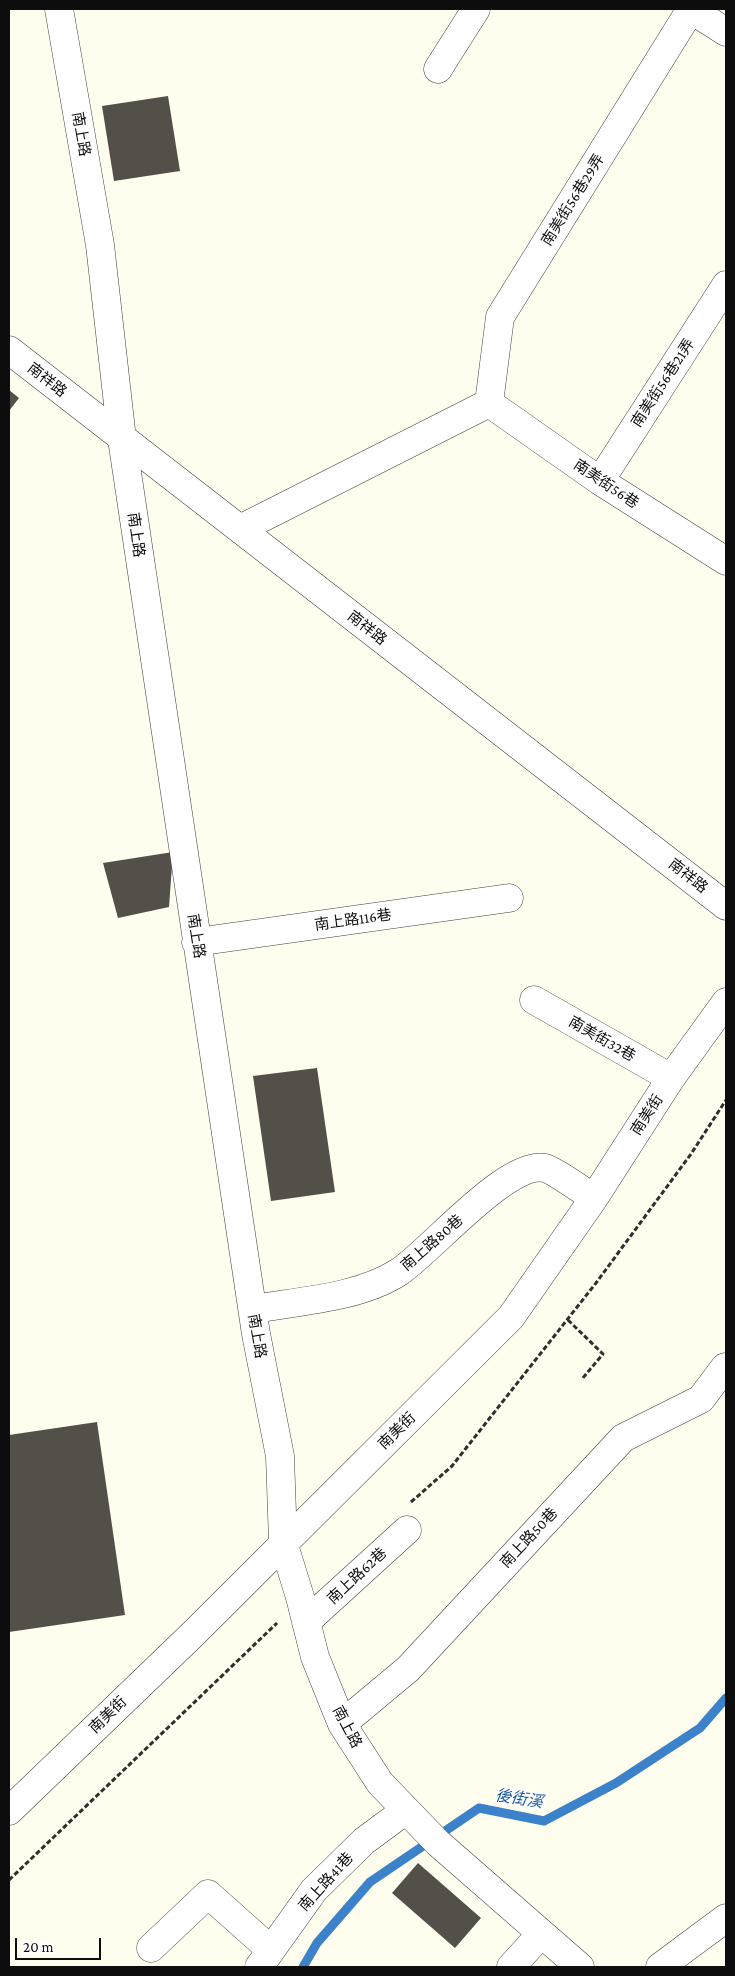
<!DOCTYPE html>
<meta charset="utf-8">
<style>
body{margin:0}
#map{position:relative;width:735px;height:1976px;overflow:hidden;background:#fffded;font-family:"Crimson Pro",serif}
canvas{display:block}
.frame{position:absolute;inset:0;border:10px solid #0d0d0d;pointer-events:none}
.scale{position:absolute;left:15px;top:1938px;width:86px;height:22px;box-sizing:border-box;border:2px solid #0d0d0d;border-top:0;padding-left:6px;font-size:15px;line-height:18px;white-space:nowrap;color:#0d0d0d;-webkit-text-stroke:4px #fff;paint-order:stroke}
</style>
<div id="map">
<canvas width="735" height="1976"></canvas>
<div class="frame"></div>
<div class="scale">20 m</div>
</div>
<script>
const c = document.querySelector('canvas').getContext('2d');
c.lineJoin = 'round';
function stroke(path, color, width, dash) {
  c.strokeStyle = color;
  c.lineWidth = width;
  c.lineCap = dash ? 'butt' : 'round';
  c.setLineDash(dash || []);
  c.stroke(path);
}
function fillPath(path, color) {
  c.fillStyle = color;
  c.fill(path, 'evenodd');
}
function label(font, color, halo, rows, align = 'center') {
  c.font = font + ' "Crimson Pro","Noto Sans TC",serif';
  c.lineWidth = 5;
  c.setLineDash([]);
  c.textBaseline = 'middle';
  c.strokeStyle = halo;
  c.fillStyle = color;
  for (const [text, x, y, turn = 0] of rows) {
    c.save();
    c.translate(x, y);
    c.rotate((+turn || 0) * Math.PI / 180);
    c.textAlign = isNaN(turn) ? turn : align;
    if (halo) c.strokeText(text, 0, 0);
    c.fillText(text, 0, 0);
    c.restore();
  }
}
const stream = new Path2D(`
 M303,1967l14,-24 53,-61 109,-74 65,13 72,-38 84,-55 26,-30`);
const building = new Path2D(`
 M168,96l12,75 -66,10 -12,-75z
 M9,390l10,8 -10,13z
 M173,852l-4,55 -51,11 -15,-55z
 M317,1068l18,124 -64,9 -18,-125z
 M97,1422l28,193 -116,17v-197z
 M418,1863l63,55 -26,30 -63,-55z`);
const path = new Path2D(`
 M568,1320l35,34 -21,25
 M411,1502l41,-36 144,-183 95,-129 35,-54
 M9,1880l268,-257`);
const minor = new Path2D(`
 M59,9l41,236 22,194 134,895 24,122 3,86 17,55 15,60 27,67 38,59 58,60 142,124
 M690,9l36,23
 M438,69l38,-60
 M9,350l717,556
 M489,403l11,-86 191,-308
 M489,403l111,78 126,80
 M600,481l126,-196
 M240,529l249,-126
 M196,942l313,-44
 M534,1000l137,78
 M253,1309c46,-8 106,-11 146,-37 32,-21 108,-112 146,-104 9,2 39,24 49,30
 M306,1622l101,-92
 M342,1724l66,-55 215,-231 78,-39 24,-32
 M9,1811l185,-178 317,-316 83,-119 77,-120 55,-76
 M151,1948l57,-54 63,56
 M259,1967l55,-77 50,-49 42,-31
 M511,1967l30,-33
 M660,1967l66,-49`);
const streetNames = [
 ["南上路",81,134,80],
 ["南美街56巷29弄",573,200,-58],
 ["南祥路",47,380,38],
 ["南美街56巷21弄",663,383,-57],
 ["南美街56巷",606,484,34],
 ["南上路",136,535,82],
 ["南祥路",367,628,38],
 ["南祥路",688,876,38],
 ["南上路116巷",353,920,-8],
 ["南上路",196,936,81],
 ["南美街32巷",602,1039,30],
 ["南美街",647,1115,-57],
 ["南上路80巷",432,1243,-41],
 ["南上路",257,1336,80],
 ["南美街",397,1431,-44],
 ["南上路50巷",529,1538,-47],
 ["南上路62巷",357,1576,-43],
 ["南美街",108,1715,-44],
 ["南上路",347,1727,62],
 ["南上路41巷",326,1882,-48]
];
const waterNames = [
 ["後街溪",519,1799,9]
];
stroke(stream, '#3b82ca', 9);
fillPath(building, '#554f49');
stroke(minor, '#404040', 29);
stroke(path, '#2f2f2f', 3, [5, 2.5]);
stroke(minor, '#fff', 28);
label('15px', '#0d0d0d', '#fff', streetNames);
label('italic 16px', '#19559b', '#fff', waterNames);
</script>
